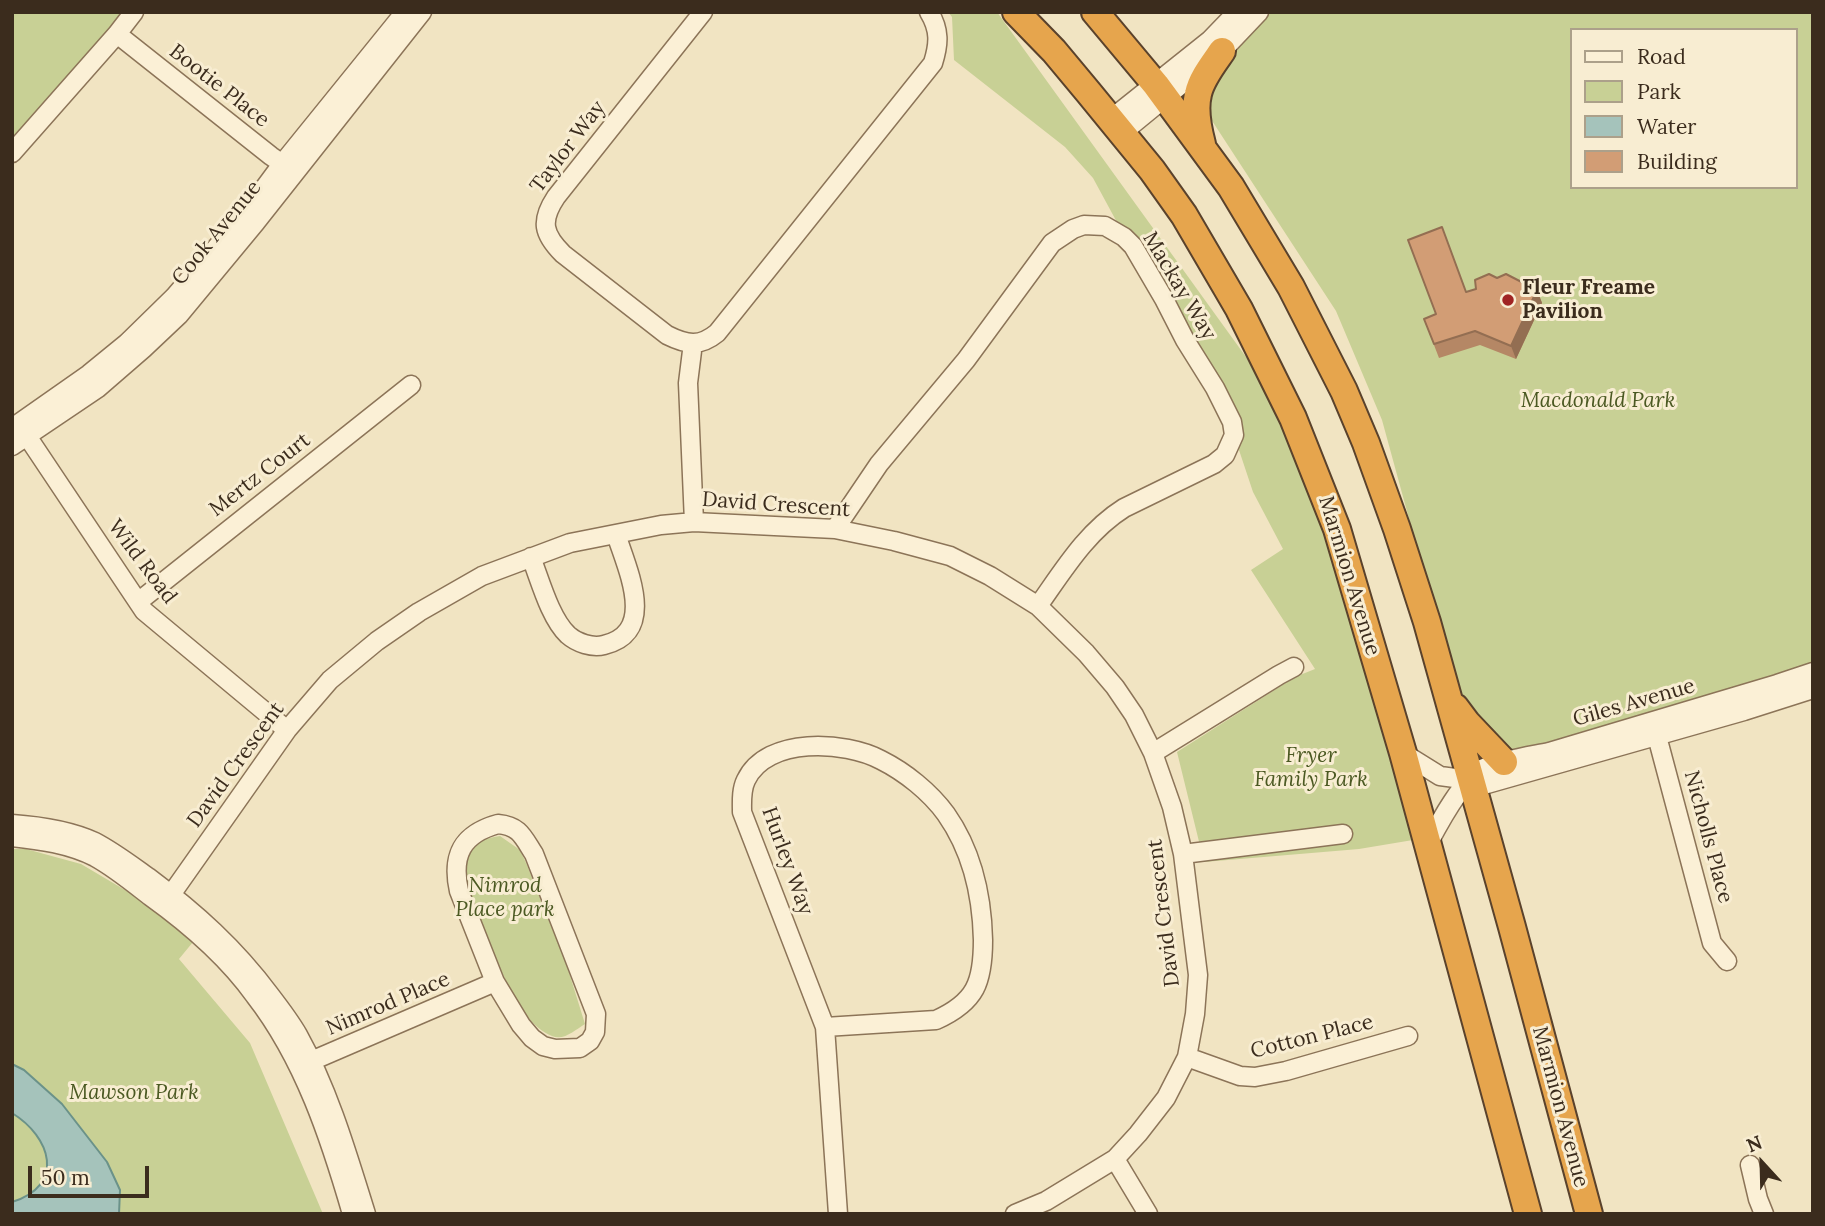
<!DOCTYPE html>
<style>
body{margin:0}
#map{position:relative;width:1825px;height:1226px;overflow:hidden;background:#f1e4c2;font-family:Lora,serif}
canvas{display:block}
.frame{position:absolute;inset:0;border:14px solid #3b2c1d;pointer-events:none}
.legend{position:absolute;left:1570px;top:28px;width:228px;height:161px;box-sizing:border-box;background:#f8edd2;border:2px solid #aca08a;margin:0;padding:9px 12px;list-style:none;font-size:21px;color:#3b2c1d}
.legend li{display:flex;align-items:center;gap:14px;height:35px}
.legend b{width:35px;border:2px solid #aca08a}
.north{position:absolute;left:1727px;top:1128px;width:70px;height:70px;-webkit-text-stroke:5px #f8edd2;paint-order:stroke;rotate:338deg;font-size:19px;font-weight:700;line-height:28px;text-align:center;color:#3b2c1d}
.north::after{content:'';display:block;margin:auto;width:24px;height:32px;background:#3b2c1d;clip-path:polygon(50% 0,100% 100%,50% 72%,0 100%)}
.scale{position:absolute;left:28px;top:1166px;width:121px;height:32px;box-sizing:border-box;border:4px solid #3b2c1d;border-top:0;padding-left:9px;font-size:21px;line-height:24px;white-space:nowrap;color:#3b2c1d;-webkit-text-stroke:5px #f8edd2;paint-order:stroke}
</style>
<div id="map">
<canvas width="1825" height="1226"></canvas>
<div class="frame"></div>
<ul class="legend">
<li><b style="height:9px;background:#fbf0d6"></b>Road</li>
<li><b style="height:19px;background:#c8d095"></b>Park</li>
<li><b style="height:19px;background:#a5c3bb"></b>Water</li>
<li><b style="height:19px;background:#d29d75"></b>Building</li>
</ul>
<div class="north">N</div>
<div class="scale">50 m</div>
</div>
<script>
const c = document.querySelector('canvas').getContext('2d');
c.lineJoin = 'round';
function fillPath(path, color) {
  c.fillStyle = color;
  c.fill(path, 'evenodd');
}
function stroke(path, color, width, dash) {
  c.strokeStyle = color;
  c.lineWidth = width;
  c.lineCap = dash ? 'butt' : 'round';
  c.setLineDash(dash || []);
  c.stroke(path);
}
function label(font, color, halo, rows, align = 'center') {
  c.font = font + ' Lora,serif';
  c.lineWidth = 6;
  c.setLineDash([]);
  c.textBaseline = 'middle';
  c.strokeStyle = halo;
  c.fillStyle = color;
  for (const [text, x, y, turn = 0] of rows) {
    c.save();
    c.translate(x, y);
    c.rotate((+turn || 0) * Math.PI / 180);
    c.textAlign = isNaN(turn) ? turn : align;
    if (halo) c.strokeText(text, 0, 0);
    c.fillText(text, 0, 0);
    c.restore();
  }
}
const green = new Path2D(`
 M12,12h113l-53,65 -60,60z
 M948,12h49l301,417 121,410 -60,10 -155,13 -27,-110 118,-75 20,-8 -64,-99 32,-21 -30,-57 -16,-48 -144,-266 -28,-31 -111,-87 -2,-43z
 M1257,12h556v652l-33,14 -265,73 -38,16 -95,-347 -46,-109 -146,-224zM1571,30h224v157h-224z
 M500,836l20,14 7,15 40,101 18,58c-10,6 -21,17 -33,12 -9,-3 -20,-13 -25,-20 -18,-24 -74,-136 -59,-163 7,-12 20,-15 32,-17z
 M12,849h14l55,15 66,39 46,39 -14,17 71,84 73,171h-311z`);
const water = new Path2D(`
 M12,1064l12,6 38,34 45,58 13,28 -1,24h-107v-12c54,-17 39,-65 0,-89z`);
const minor = new Path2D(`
 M703,12l-147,185c-16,24 -13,37 7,57l104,81c20,10 33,12 50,-2l216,-270c6,-19 7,-33 -4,-51
 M117,34l154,122 20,14
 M1111,119l99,-79 27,-28
 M1122,133l100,-82 37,-39
 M12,153l105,-119 17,-22
 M693,343l-5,40 6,139
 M12,428l77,-54 38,-31 47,-46 71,-83 37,-50 123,-152
 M23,430l121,181 143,119
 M12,446l86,-58 45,-39 36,-34 77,-93 166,-210
 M835,529l44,-65 87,-104 86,-117 21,-14 11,-4 21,1 19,11 9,9 31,53 21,41 30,48 17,34 2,13 -9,20 -11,9 -90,44c-38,24 -61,63 -86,98
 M531,557c9,23 19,61 37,78 9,8 24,13 36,10 54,-13 23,-76 12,-111
 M138,602l273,-217
 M1654,725l58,218 15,18
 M1153,753l126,-78 15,-8
 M1403,753l37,23 30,4 17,4 257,-73 69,-22
 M12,824c28,2 57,6 83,18 19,10 36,23 53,35 48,36 87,71 122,118 10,13 20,26 28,40 31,56 49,118 68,179
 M498,824c22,2 25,13 36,30l62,160 -1,18 -5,9 -10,7 -25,1 -12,-3 -11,-8 -11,-13 -26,-43 -36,-91c-8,-36 3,-57 39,-67z
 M12,837c28,3 57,7 83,20 20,11 38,26 56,40 39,28 76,60 104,99 49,63 75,142 97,218
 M1428,844c11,-21 35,-66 56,-76 18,-8 45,-12 65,-16l228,-68 36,-12
 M1183,854l160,-20
 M163,906l124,-176 43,-50 47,-39 42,-29 63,-36 88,-33 91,-18 33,-3 141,7 59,12 56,15 40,20 48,30 48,47 29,34 19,28 19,38 19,54 11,47 15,121 -3,39 -8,43 -21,41 -28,36 -23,25 -69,42 -31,13
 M825,1027l111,-7c40,-18 47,-38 47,-80 -1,-45 -11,-89 -37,-126 -16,-22 -41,-42 -65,-54 -36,-19 -114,-24 -135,20 -5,10 -4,22 -4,32l83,215 13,187
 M1187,1057l53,19 15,1 31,-6 122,-35
 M302,1065l193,-83
 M1115,1159l33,55
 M1750,1165l8,34 6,15`);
const highway = new Path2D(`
 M1016,12l38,39 35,42 63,77 32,45 55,94 54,109 44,111 66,224 125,461
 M1095,12l61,73 75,102 60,100 53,104 22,52 31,86 30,93 85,305 77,287
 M1202,144c-4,-15 -8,-34 -4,-50 3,-15 15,-30 24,-43
 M1455,707l12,16 37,39`);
const wall = new Path2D(`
 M1497,278l40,12 5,13 -26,56 -36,-14 -41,13 -15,-39 12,-5 30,-22 10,-3z`);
const shadedWall = new Path2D(`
 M1537,290l5,13 -26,56 -5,-13z`);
const building = new Path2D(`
 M1442,227l24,65 10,-3 -1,-9 14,-6 8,4 9,-4 31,16 -26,56 -36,-15 -41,13 -10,-25 12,-5 -28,-74z`);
const markers = [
 [1508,300,7,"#a02423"]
];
const streetNames = [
 ["Bootie Place",219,86,38],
 ["Taylor Way",568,147,-53],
 ["Cook Avenue",217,233,-51],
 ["Mackay Way",1179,286,59],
 ["Mertz Court",260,475,-38],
 ["David Crescent",776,505,4],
 ["Wild Road",142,562,53],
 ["Marmion Avenue",1349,576,73],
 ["Giles Avenue",1634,703,-16],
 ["David Crescent",236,765,-54],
 ["Nicholls Place",1708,837,75],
 ["Hurley Way",787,861,70],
 ["David Crescent",1164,913,-97],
 ["Nimrod Place",388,1004,-23],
 ["Cotton Place",1312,1037,-14],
 ["Marmion Avenue",1560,1107,75]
];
const poiNames = [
 ["Fleur Freame",1522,288],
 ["Pavilion",1522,312]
];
const parkNames = [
 ["Macdonald Park",1598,401],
 ["Fryer",1311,756],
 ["Family Park",1311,780],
 ["Nimrod",505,886],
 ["Place park",505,910],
 ["Mawson Park",134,1093]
];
fillPath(green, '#c8d095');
fillPath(water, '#a5c3bb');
stroke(water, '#6b9289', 2);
stroke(minor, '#8c7458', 21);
stroke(highway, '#5a422c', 30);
stroke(minor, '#fbf0d6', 18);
stroke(highway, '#e6a54d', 26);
fillPath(wall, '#b58765');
fillPath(shadedWall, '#936e52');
fillPath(building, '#d29d75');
stroke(building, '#936e52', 2);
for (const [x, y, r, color] of markers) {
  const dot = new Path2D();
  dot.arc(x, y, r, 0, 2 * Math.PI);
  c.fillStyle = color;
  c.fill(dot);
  stroke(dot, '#f8edd2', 2.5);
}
label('21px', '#3b2c1d', '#f8edd2', streetNames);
label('bold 21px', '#3b2c1d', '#f8edd2', poiNames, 'left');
label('italic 21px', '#4b5922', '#f8edd2', parkNames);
</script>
